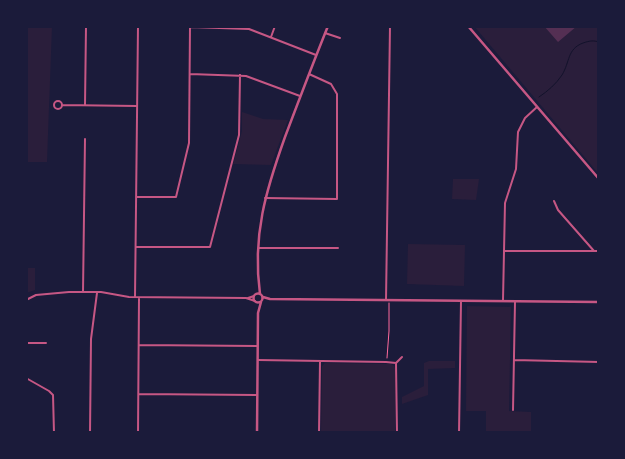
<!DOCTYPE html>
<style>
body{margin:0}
#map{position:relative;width:625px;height:459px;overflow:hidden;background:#1b1b3a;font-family:"Roboto Serif",serif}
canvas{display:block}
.frame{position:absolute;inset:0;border:28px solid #1b1b3a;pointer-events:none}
</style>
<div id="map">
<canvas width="625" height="459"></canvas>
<div class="frame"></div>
</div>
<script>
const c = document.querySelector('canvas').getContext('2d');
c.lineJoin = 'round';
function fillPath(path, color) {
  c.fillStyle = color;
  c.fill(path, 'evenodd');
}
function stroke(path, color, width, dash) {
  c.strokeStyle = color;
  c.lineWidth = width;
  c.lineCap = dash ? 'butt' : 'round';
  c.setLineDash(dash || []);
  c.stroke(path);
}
const green = new Path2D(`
 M26,26h26l-5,136h-21z
 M474,26h125l-1,147z
 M242,112l21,7 25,1 -17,45 -38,-1 9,-33z
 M453,179h26l-3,21 -24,-1z
 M408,244l57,1 -1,41 -57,-2z
 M26,268h9v22l-9,3z
 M467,306l44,1 -2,104 22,1v21h-45v-22h-20z
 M429,361h26v7l-27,1v26l-26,9v-7l22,-11v-23z
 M325,363l66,1 3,2 2,4 -1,63h-74l1,-67z`);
const stream = new Path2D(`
 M539,97c9,-6 17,-13 23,-22 8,-13 5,-26 21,-32 6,-2 10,-3 16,-1`);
const building = new Path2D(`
 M544,26h33l-19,16z`);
const path = new Path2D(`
 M387,358l2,-27v-28`);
const minor = new Path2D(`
 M190,27l59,2 67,26
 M325,33l15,5
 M271,37l4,-11
 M190,74l56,2 54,20
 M54 105a4 4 0 1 1 8 0a4 4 0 1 1-8 0Z
 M62,105l75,1
 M85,105l1,-79
 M136,197h40l13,-54 1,-117
 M265,198l72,1v-105l-6,-10 -22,-10
 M554,201l4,9 36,41
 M136,247h74l29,-112 1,-60
 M259,248h79
 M504,251h95
 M83,292l2,-153
 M135,297l3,-271
 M248,298l6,-2
 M26,300l10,-5 33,-3h32l28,5 117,1 9,3
 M386,300l4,-274
 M503,300l2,-97 11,-34 2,-37 7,-14 12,-11
 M26,343h20
 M139,345l118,1
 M258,360l128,2 10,1
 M514,360l85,2
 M396,363l1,70
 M396,363l6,-6
 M26,378l23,13 4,4 1,38
 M139,394l117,1
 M513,410l2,-108
 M90,433l1,-94 6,-46
 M138,433l1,-135
 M319,433l1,-72
 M459,433l2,-132`);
const tertiary = new Path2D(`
 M468,26l131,153
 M253.5 298a4.5 4.5 0 1 1 9 0a4.5 4.5 0 1 1-9 0Z
 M260,294c-8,-58 6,-104 25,-157 14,-37 28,-74 43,-111
 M263,297l7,2 329,3
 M257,433l1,-120 3,-11`);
fillPath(green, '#2a1e3b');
stroke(stream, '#12122b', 1);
fillPath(building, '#542f53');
stroke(path, '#ff6b9d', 1);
stroke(minor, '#c65784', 2);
stroke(tertiary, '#c65784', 2.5);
</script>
